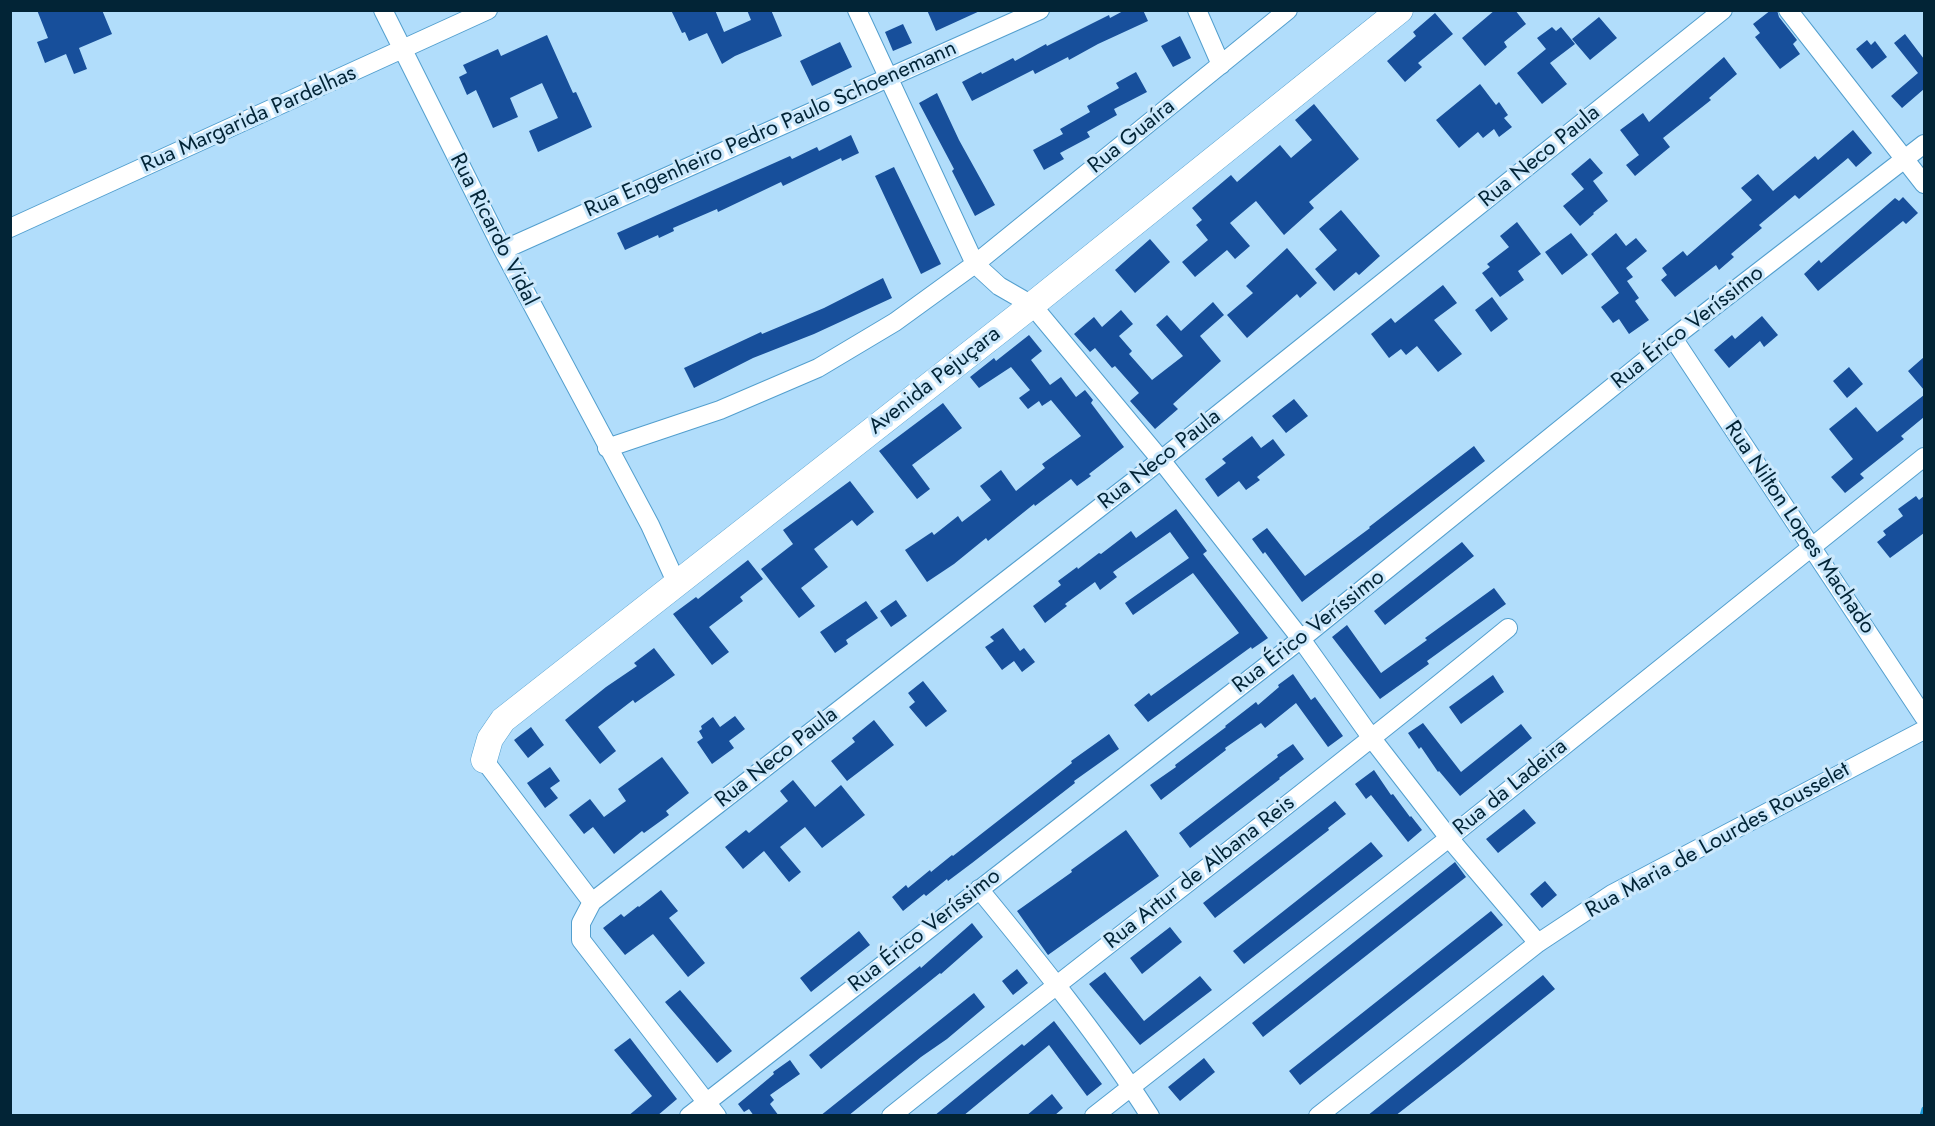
<!DOCTYPE html>
<meta charset="utf-8">
<style>
body{margin:0}
#map{position:relative;width:1935px;height:1126px;overflow:hidden;background:#b1ddfb;font-family:Jost,sans-serif}
canvas{display:block}
.frame{position:absolute;inset:0;border:12px solid #022436;pointer-events:none}
</style>
<div id="map">
<canvas width="1935" height="1126"></canvas>
<div class="frame"></div>
</div>
<script>
const c = document.querySelector('canvas').getContext('2d');
c.lineJoin = 'round';
function stroke(path, color, width, dash) {
  c.strokeStyle = color;
  c.lineWidth = width;
  c.lineCap = dash ? 'butt' : 'round';
  c.setLineDash(dash || []);
  c.stroke(path);
}
function fillPath(path, color) {
  c.fillStyle = color;
  c.fill(path, 'evenodd');
}
function label(font, color, halo, rows, align = 'center') {
  c.font = font + ' Jost,sans-serif';
  c.lineWidth = 6;
  c.setLineDash([]);
  c.textBaseline = 'middle';
  c.strokeStyle = halo;
  c.fillStyle = color;
  for (const [text, x, y, turn = 0] of rows) {
    c.save();
    c.translate(x, y);
    c.rotate((+turn || 0) * Math.PI / 180);
    c.textAlign = isNaN(turn) ? turn : align;
    if (halo) c.strokeText(text, 0, 0);
    c.fillText(text, 0, 0);
    c.restore();
  }
}
const stream = new Path2D(`
 M1922,1116l2,-7`);
const building = new Path2D(`
 M37,10h65l10,24 -33,14 8,21 -13,5 -8,-20 -21,9 -8,-21 11,-4z
 M671,10h44l9,22 27,-12 -4,-10h24l11,26 -47,20 -13,8 -15,-31 -18,8 -4,-9 -3,1z
 M927,10h55l-46,21z
 M1125,10h18l5,11 -50,23 -29,16 -1,-3 -33,17 -2,-4 -61,31 -10,-19 19,-10 1,2 31,-16 2,3 31,-17 1,2 62,-31 1,3z
 M1495,10h20l11,14 -22,18 3,5 -22,19 -23,-28z
 M1771,10h6l2,7 18,23 -4,4 7,10 -20,15 -25,-32 5,-4 -7,-9z
 M1435,13l18,21 -35,29 4,4 -17,15 -18,-21 29,-25 -3,-4z
 M1599,17l18,21 -27,22 -18,-21z
 M903,24l9,19 -19,8 -8,-19z
 M1552,27l4,4 5,-4 14,17 -25,19 17,21 -25,20 -25,-31 29,-24 -9,-11z
 M1905,34l19,25v30l-22,19 -11,-12 27,-23 -24,-30z
 M547,35l26,58 3,-1 16,35 -54,25 -9,-21 29,-13 -16,-35 -32,15 8,19 -25,11 -17,-38 -9,5 -8,-18 8,-4 -4,-8 11,-5 24,-11 3,7z
 M1180,36l11,22 -18,9 -12,-21z
 M1867,40l4,5 4,-4 12,16 -15,12 -16,-20z
 M840,42l12,25 -40,19 -12,-25z
 M1724,57l13,17 -28,24 2,2 -48,38 7,9 -35,29 -9,-11 13,-10 -19,-25 23,-17 6,9z
 M1136,72l11,20 -33,17 3,6 -30,17 3,5 -30,16 4,6 -20,11 -11,-20 30,-16 -3,-5 30,-17 -3,-6 32,-18 -3,-5z
 M1480,84l16,21 3,-3 9,13 -4,3 8,9 -13,10 -5,-8 -11,9 -5,-6 -19,16 -23,-28z
 M937,93l22,47 36,65 -20,11 -23,-45 2,-2 -35,-66z
 M1314,104l45,55 -50,43 5,6 -30,27 -28,-34 -26,22 20,23 -15,13 -8,-9 -32,27 -13,-15 26,-22 -12,-15 6,-5 -10,-12 39,-33 6,7 43,-37 11,13 21,-18 -17,-20z
 M1853,130l19,23 -16,14 -8,-9 -49,41 -4,-4 -36,30 3,3 -31,26 3,3 -15,13 -3,-5 -41,32 -14,-17 6,-5 -5,-7 21,-17 4,5 65,-56 -11,-12 17,-14 15,17 42,-35 3,4z
 M851,135l8,18 -17,8 -1,-3 -58,28 -2,-4 -63,30 -1,-3 -44,19 1,3 -15,7 -1,-3 -33,15 -8,-17 173,-77 2,3 25,-12 2,4z
 M1590,158l13,15 -10,8 15,20 -15,12 1,1 -14,12 -17,-20 21,-17 -13,-15z
 M894,167l47,97 -20,10 -46,-98z
 M1903,197l15,16 -12,11 -3,-3 -85,70 -14,-17 15,-14 2,3 74,-65 4,3z
 M1341,210l39,46 -21,19 -3,-3 -22,19 -19,-22 22,-19 -18,-21z
 M1517,222l24,32 -23,17 6,9 -24,17 -18,-24 8,-6 -3,-3 22,-17 -9,-11z
 M1571,233l17,22 -26,20 -17,-23z
 M1616,233l10,13 10,-8 11,13 -21,17 7,9 -6,4 12,17 -4,3 14,19 -20,14 -10,-15 -6,4 -12,-16 18,-14 -28,-39z
 M1150,239l20,23 -35,31 -20,-23z
 M1287,248l30,35 -17,15 -3,-4 -50,44 -20,-23 26,-22 -7,-7z
 M883,278l9,20 -78,36 -61,24 -59,30 -10,-20 77,-36 1,2 62,-26z
 M1443,285l14,18 -23,17 28,34 -24,18 -21,-26 -11,9 -5,-6 -12,9 -18,-24 20,-16 4,5z
 M1492,297l16,22 -17,13 -16,-22z
 M1213,302l11,13 -24,21 21,25 -48,43 5,5 -23,20 -25,-28 9,-8 -24,-27 -3,2 -17,-20 -5,4 -16,-18 20,-17 8,10 19,-17 12,14 -14,12 13,15 -3,3 23,26 31,-24 -27,-31 11,-10 14,16z
 M1762,316l16,19 -14,12 -4,-6 -31,27 -15,-18 18,-15 3,4z
 M1029,335l13,16 -11,9 19,25 11,-8 15,20 9,-7 8,10 -2,3 33,44 -35,27 2,2 -14,10 -6,-7 -36,27 -1,-2 -46,37 -2,-3 -32,26 -27,18 -22,-32 27,-18 2,3 24,-19 4,6 29,-22 -11,-14 21,-16 15,21 29,-23 -3,-4 39,-28 -30,-36 -9,6 -3,-5 -11,8 -9,-11 11,-8 -19,-23 -32,21 -9,-11 24,-19 2,3z
 M1924,357v33l-16,-19z
 M1849,367l14,17 -16,14 -14,-17z
 M1924,395v22l-23,19 3,3 -44,35 4,4 -19,15 -14,-16 22,-18 -24,-30 27,-22 21,25z
 M1294,399l14,17 -22,17 -14,-17z
 M943,403l19,25 -50,37 18,24 -13,10 -38,-48z
 M1252,436l9,12 12,-9 12,16 -28,22 3,3 -14,10 -7,-9 -21,16 -13,-18 21,-16 -4,-4z
 M1474,446l11,15 -183,141 -37,-50 -2,2 -11,-15 15,-11 38,48 65,-48 -1,-1z
 M850,481l24,31 -17,14 -5,-6 -38,29 14,18 -27,21 14,18 -16,12 -38,-49 32,-25 -10,-14z
 M1916,496l3,4 5,-4v37l-34,25 -13,-16 9,-7 -3,-4 20,-15 -5,-7z
 M1176,509l31,42 -4,3 65,84 -16,11 -1,-2 -103,75 -14,-17 15,-12 2,3 88,-63 -46,-60 -60,42 -8,-12 64,-45 -19,-26 -57,40 4,5 -17,13 -5,-8 -30,22 2,2 -22,17 -12,-17 28,-21 -3,-4 19,-14 1,2 21,-16 2,1 30,-23 5,7z
 M1462,542l12,14 -89,69 -11,-14z
 M748,560l15,19 -23,18 3,4 -34,26 20,25 -17,13 -39,-51 23,-17 2,2z
 M1494,588l12,16 -79,57 2,3 -49,35 -48,-62 15,-12 34,48 46,-33 -2,-2z
 M896,600l11,16 -16,11 -11,-16z
 M866,601l12,17 -32,22 2,4 -13,9 -15,-21z
 M1003,628l17,23 4,-3 11,14 -13,10 -8,-11 -12,9 -17,-23 9,-6 -4,-4z
 M654,648l21,27 -40,28 -2,-3 -35,27 18,24 -16,13 -35,-44 41,-33 31,-21 -3,-3z
 M1293,674l18,26 4,-3 28,39 -15,11 -32,-44 -31,25 -4,-5 -36,25 1,2 -65,50 -11,-15 26,-18 -1,-2 51,-38 -1,-1 31,-24 2,3 21,-18 -1,-2z
 M1493,675l11,17 -43,32 -12,-17z
 M923,681l24,30 -21,16 -17,-20 6,-5 -7,-9z
 M735,716l10,13 -16,12 5,7 -22,16 -15,-22 6,-4 -4,-7 3,-2 -1,-3 12,-9 7,10z
 M874,720l20,25 -47,36 -16,-20 24,-19 -3,-4z
 M1423,723l38,49 60,-48 11,14 -72,58 -21,-25 -1,1 -17,-25 -2,2 -11,-16z
 M531,727l13,18 -16,13 -14,-18z
 M1109,734l10,15 -45,32 1,2 -103,80 -24,18 -1,-2 -21,17 -2,-2 -21,17 -11,-14 14,-12 2,3 22,-18 1,2 21,-17 1,1 119,-93 -1,-2z
 M1293,744l11,15 -25,19 1,1 -90,69 -11,-15 99,-76 -1,-2z
 M662,757l27,36 -23,18 3,4 -25,18 -2,-2 -28,23 -21,-27 -9,7 -15,-19 21,-16 14,18 22,-16 -8,-12z
 M550,767l10,14 -10,7 8,10 -13,10 -18,-25z
 M1374,770l17,25 2,-1 17,23 1,-1 11,14 -14,12 -37,-47 -5,4 -11,-15z
 M793,780l22,27 26,-22 24,30 -43,33 -17,-21 -25,20 21,25 -12,10 -25,-31 -21,18 -18,-22 21,-17 3,3 39,-32 -8,-10z
 M1335,801l11,13 -18,14 1,2 -114,88 -12,-15z
 M1524,809l12,14 -38,30 -12,-14z
 M1126,830l33,46 -111,79 -31,-44 55,-39 -1,-2z
 M1371,842l12,14 -139,108 -11,-13z
 M1455,862l11,15 -203,160 -11,-14z
 M1545,881l12,14 -15,13 -12,-14z
 M661,890l17,21 -9,7 36,45 -17,14 -35,-43 -28,21 -22,-27 18,-14 3,3 14,-11 1,1z
 M1491,911l12,14 -203,160 -11,-14z
 M972,923l11,14 -42,37 -1,-1 -119,96 -12,-14 111,-89 1,2z
 M1170,927l12,15 -40,32 -12,-16z
 M859,931l11,14 -59,47 -11,-14z
 M1017,969l11,14 -15,12 -11,-14z
 M1105,972l39,49 56,-45 12,14 -72,55 -51,-61z
 M1543,975l12,14 -97,78 -63,49h-28z
 M680,990l52,61 -15,12 -52,-61z
 M974,993l11,14 -38,32 -26,18 -73,59h-28z
 M1054,1021l48,63 -15,12 -38,-51 -86,71h-29l88,-72 2,2z
 M630,1038l47,61 -20,17h-29l24,-20 -38,-46z
 M1204,1058l11,14 -35,29 -12,-14z
 M790,1060l10,14 -30,21 4,5 -4,4 9,12h-25l-5,-7 -5,3 -6,-8 36,-30 -1,-2z
 M1052,1094l11,14 -9,8h-28z`);
const street = new Path2D(`
 M383,10l120,240 147,275 27,59
 M857,10l118,254 24,22 33,19 129,155 140,179 72,101 76,98 89,105
 M1197,10l24,55
 M1788,10l136,174
 M10,228l478,-218
 M503,250l537,-240
 M1673,338l251,379
 M607,448l113,-38 98,-42 77,-46 80,-58 313,-254
 M484,760l108,142 -11,21v17l136,176
 M979,889c60,73 120,147 171,227
 M592,902l569,-442 562,-450
 M689,1116l612,-477 372,-301 251,-194
 M891,1116c205,-164 415,-322 617,-488
 M1094,1116l355,-278 475,-381
 M1318,1116l220,-173 74,-49 312,-164`);
const secondary = new Path2D(`
 M484,760l6,-21 13,-19 529,-415 368,-295`);
const streetNames = [
 ["Rua Margarida Pardelhas",249,120,-24],
 ["Rua Engenheiro Pedro Paulo Schoenemann",771,130,-24],
 ["Rua Guaíra",1132,137,-39],
 ["Rua Neco Paula",1540,157,-39],
 ["Rua Ricardo Vidal",493,230,63],
 ["Rua Érico Veríssimo",1688,328,-38],
 ["Avenida Pejuçara",935,381,-38],
 ["Rua Neco Paula",1160,460,-38],
 ["Rua Nilton Lopes Machado",1799,528,56],
 ["Rua Érico Veríssimo",1309,632,-38],
 ["Rua Neco Paula",777,758,-38],
 ["Rua da Ladeira",1511,788,-39],
 ["Rua Maria de Lourdes Rousselet",1718,841,-29],
 ["Rua Artur de Albana Reis",1200,873,-38],
 ["Rua Érico Veríssimo",925,931,-38]
];
stroke(stream, '#1e9bd9', 5);
fillPath(building, '#174f9b');
stroke(street, '#539fce', 20);
stroke(secondary, '#539fce', 27);
stroke(street, '#fff', 18);
stroke(secondary, '#fff', 26);
label('22px', '#022436', '#cbe8fc', streetNames);
</script>
